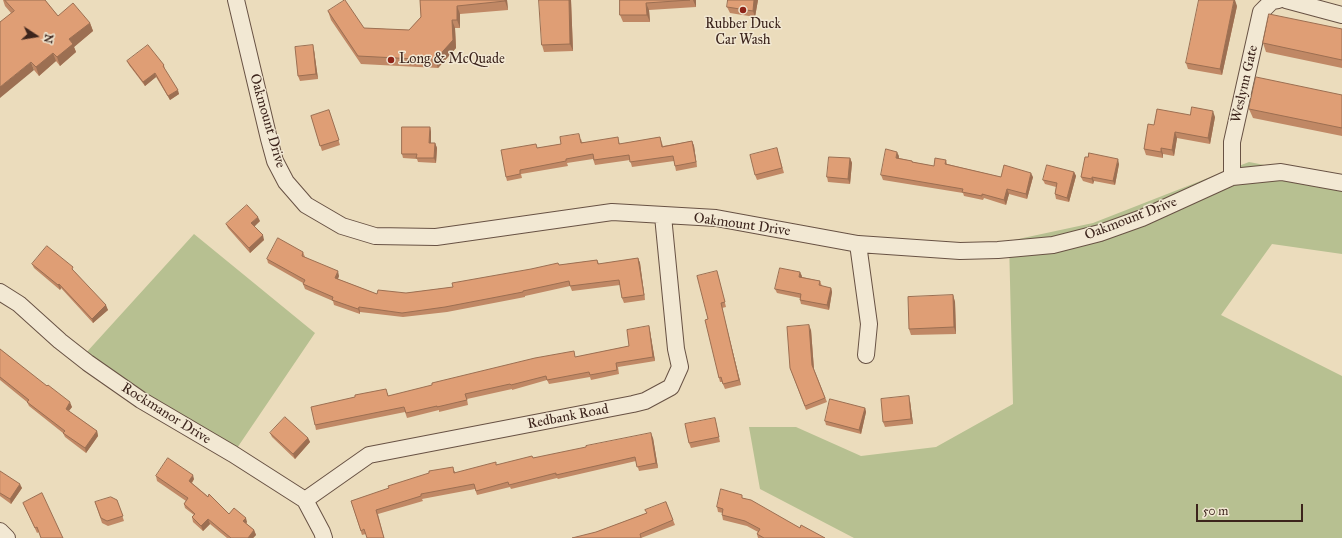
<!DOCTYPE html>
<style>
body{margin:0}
#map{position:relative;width:1342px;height:538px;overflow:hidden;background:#ebdcbc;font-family:"IM FELL Great Primer",serif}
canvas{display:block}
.north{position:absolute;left:16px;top:16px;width:40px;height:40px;-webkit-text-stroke:3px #f2e8d3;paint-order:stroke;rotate:102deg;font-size:11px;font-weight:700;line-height:16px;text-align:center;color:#3c241c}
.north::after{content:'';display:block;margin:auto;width:14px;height:18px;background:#3c241c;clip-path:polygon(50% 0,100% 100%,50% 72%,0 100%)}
.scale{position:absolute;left:1196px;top:504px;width:107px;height:18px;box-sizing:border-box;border:2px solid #3c241c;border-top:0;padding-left:5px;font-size:12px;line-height:14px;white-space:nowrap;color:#3c241c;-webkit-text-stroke:3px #f2e8d3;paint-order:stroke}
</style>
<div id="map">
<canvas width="1342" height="538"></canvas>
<div class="north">N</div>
<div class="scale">50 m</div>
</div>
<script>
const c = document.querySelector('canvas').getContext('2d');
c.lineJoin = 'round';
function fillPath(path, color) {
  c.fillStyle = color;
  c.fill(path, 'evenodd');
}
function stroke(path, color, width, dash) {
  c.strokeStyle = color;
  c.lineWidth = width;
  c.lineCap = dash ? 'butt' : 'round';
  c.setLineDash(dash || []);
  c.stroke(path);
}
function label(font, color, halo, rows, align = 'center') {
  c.font = font + ' "IM FELL Great Primer",serif';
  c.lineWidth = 3;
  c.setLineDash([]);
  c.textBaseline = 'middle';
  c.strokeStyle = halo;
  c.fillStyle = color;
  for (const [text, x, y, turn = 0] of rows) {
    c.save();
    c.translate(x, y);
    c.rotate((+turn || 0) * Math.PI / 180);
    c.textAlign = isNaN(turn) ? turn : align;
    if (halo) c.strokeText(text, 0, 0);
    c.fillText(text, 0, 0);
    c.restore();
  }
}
const green = new Path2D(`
 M1249,162l93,18v74l-70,-10 -51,71 121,61v162h-488l-94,-49 -11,-62h47l65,29 75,-9 77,-43 -4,-163 84,-18z
 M194,234l121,99 -82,121 -148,-100z`);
const street = new Path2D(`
 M236,0l33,139 6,22 11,21 20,23 36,21 33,10 61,1 176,-25 104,6 142,26 102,7 38,-1 55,-5 47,-12 42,-15 90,-41 49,-5 61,11
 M1286,0l56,15
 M1232,177v-35l29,-130 11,-11 6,-1
 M858,244l11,80 -3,31
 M0,292l19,12 41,37 28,22 53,37 92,54 72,46 17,32 2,6
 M305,500l64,-45 264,-51 12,-3 26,-14 9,-20 -4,-18 -13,-133
 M0,531l7,7`);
const wall = new Path2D(`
 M3,0h42l13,16 32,7 3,8 -19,16 2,5 -16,14 -4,-5 -17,15 -5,-6 -23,-57 -6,-7z
 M420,0h87l1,10 -48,4v14h-5l1,20 -18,20 -77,-4 -30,-44 -3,-9 36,17 45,2 12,-13z
 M571,0l2,51 -29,1 -2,-7z
 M620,0h76v7l-47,3 1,12h-27l-3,-7z
 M758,0l-3,17 -25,-4 -3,-6z
 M1237,6l-15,69 -34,-6 -2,-6z
 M1342,29v39l-76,-16 -3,-9z
 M314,50l4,29 -18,2 -2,-5z
 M127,61l37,4 1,5 14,24 -9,6 -14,-23 -11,9 -16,-21z
 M1342,95v41l-89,-18 -4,-9z
 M329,110l11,35 -18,6 -11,-35z
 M1190,115l25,2 -5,27 -33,-6 -3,18 -11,-2v4l-17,-3 -2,-6 10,-24z
 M430,127l1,5v11h4l2,5 -1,15 -18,-1 -1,-3 -14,-1 -1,-4z
 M660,137l3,9 29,-5 2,5 3,21 -21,4 -2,-10 -42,6 -2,-7 -35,5 -2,-6 -26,4 1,3 -47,8 1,4 -15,3 -1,-4 32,-29 23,-4 20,-5 1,3h37l1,2z
 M777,148l7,25 -27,7 -2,-5z
 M899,156v2l13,3 1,1 21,4 12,-6 1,4 54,13h32l-6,22 -18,-5 -3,11 -22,-7 -1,2 -19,-4 -1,-3 -80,-13 -2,-5z
 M1088,157l31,7 -4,21 -21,-4 -1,3 -10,-3 -2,-4z
 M850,158l2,5 -2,21 -22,-2 -1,-5z
 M1074,172l2,4 -7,26 -13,-3 -1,-5 1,-7 -11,-3 -2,-4z
 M260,221l-6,5 10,14 -14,13 -22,-25 -2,-4z
 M303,252l2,5 34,19 -1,3 39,15 29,-1 47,-6 106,-22 38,-5 2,4 39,-6 2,5 5,37 -21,3 -2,-5 -2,-13 -48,6 -2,-5 -45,10v1l-78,15 -44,5 -43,-5v2l-26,-9 -1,-4 -28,-12 -2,-5v-1l-35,-20 -1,-4z
 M32,264l43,8 33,38 -15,13 -32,-35 -1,2 -26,-22z
 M717,271l9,36 -4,1 19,77 -16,4 -3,-7h-2l-1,-4 -11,-59z
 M802,276v1l18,4 2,5 9,2 1,4 -3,18 -28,-6 -1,-4v-2l-23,-5 -2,-4z
 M953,295l2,7 1,32 -45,1 -2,-6z
 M649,326l1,5 5,30 -37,6 1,7 -28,6 -1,-3 -41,7 -2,-4 -35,10v-1l-45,10 1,6 -29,7v-2l-32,8 -2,-6 -89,18 -1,-5 73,-32v3l241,-50z
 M811,330l3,39 13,33 -21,8 -16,-42z
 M0,349l72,58 -3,4 28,20 1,5 -12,17 -21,-16 -2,-4 -34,-27 -2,-4 -27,-22z
 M910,401l3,23 -28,3 -2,-5z
 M865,408l1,4 -5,22 -35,-9 -1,-4z
 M716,422l4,20 -29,6 -2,-5z
 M270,433l38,5 2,4 -15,17 -23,-22z
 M653,438l5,30 -19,3 -3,-10 -78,18 -1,-1 -46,11 -1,-2 -33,8 -2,-6 -53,10 1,2 -45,13 6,24h-17l-1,-4 -4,1 -11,-34 104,-30v2l78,-15z
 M0,471l22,17 -11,16 -11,-8z
 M156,476l38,3 -2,4 37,31 18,8 -1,1 8,7 2,5 -3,3h-26l-17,-14 -7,7 -10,-9 -1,-5 2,-2 -9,-7 -1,-4 2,-3 -29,-20z
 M42,493l-3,39 -2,1 -14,-30z
 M744,498l56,30 25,10h-67l-1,-4 1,-2 -11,-6 -24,-6 -1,-5 1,-2 -5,-1 -1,-5z
 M117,500l7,21 -16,5 -6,-3 -7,-21z
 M666,502l9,23 -34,13 -45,-6 51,-19z`);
const shadedWall = new Path2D(`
 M505,0h2l1,10 -3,-9z
 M569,0h2l2,51 -3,-7z
 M693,0h3v7z
 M754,0h4l-3,17 -2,-6z
 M1234,0h1l2,6 -15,69 -2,-6z
 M646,3l3,7 1,12 -3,-7z
 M457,6l3,8v14l-3,-8z
 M452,20l3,8 1,20 -18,20 -3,-8z
 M90,23l3,8 -19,16 2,5 -16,14 -3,-9 12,-18z
 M313,45l1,5 4,29 -2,-5z
 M53,53l3,8 -17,15 -3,-9z
 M31,62l3,8 -34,28v-11z
 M155,73l1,4 -11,9 -2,-4z
 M178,90l1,4 -9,6 -2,-4z
 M1213,111l2,6 -5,27 -2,-6z
 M430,127l1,5v15l-2,-4z
 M1175,132l2,6 -3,18 -2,-6z
 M692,141l2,5 3,21 -1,-5z
 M435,143l2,5 -1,15 -2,-5z
 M1161,148l2,6v4l-2,-6z
 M897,152l2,4 -1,6 -2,-4z
 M850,158l2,5 -2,21 -2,-5z
 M1118,159l1,5 -4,21 -2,-4z
 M1074,172l2,4 -7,26 -2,-4z
 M1031,173l2,4 -6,22 -1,-5z
 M1092,177l2,4 -1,3 -1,-5z
 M1007,189l2,5 -3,11 -2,-5z
 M258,217l2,4 -7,7 -2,-5z
 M263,235l1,5 -14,13 -1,-5z
 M638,258l2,5 5,37 -1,-5z
 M338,271l1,5 -3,7 -1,-5z
 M800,272l2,4 -1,5 -2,-4z
 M59,284l2,4 -1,2 -2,-5z
 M831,288l1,4 -3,18 -2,-5z
 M953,295l2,7 1,32 -2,-7z
 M721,303l1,5 19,77 -2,-5z
 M106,305l2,5 -15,13 -1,-4z
 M359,307l1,5v2l-2,-5z
 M809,325l2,5 3,40 -2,-5z
 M649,326l1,5 5,30 -2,-4z
 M909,396l1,5 3,23 -2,-5z
 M70,402l2,5 -5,6 -1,-4z
 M865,408l1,4 -5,22 -2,-4z
 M97,431l1,5 -12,17 -1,-5z
 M651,433l2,5 5,30 -2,-5z
 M308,438l2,4 -15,17 -2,-5z
 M193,475l1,4 -4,6 -1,-4z
 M20,484l2,4 -11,16 -1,-5z
 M246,518l1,4 -2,3 -2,-4z
 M208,519l2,5 -7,7 -2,-5z
 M254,530l2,5 -3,3h-5z`);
const building = new Path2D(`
 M5,0h40l13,16 15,-13 17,20 -21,16 4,5 -16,13 -4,-4 -17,14 -5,-5 -31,25v-65l14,-11z
 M345,0l19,28 45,2 12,-13 -1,-17h85v1l-48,5v14h-5l1,20 -18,20 -77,-4 -30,-45z
 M539,0h30l1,44 -28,1z
 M620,0h70l-44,3 1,12h-27z
 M728,0h26l-1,11 -26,-4z
 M1199,0h35l-14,69 -34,-6z
 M1269,14l73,15v31l-79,-17z
 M148,45l16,20 -1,1 15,24 -10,6 -13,-23 -12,9 -16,-21z
 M313,45l3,29 -18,2 -3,-29z
 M1256,77l86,18v33l-93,-19z
 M1192,107l21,4 -5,27 -33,-6 -3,18 -11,-2v4l-17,-3 4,-25 6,1 3,-16 33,6z
 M329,110l10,30 -19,6 -9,-30z
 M402,127h28l-1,16h6l-1,15h-18l1,-4h-15z
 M579,134l2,9 37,-6 1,7 41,-7 2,10 30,-6 4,21 -21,4 -2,-10 -43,6 -1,-7 -35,5 -1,-6 -27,5v2l-46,9v4l-14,3 -5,-27 35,-6 1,4 24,-4 -1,-7z
 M777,148l5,20 -27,7 -5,-20z
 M886,149l11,3 -1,6 16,3v1l22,4 1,-8 11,2 -1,4 56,13 3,-12 27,8 -5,21 -19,-5 -3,11 -22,-6v2l-20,-4 1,-3 -82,-14z
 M1089,153l29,6 -5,22 -21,-4v2l-11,-2 4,-20h3z
 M829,157l21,1 -2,21 -21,-2z
 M1047,165l27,7 -7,26 -12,-4 2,-11 -14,-3z
 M247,205l11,12 -7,6 12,12 -14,13 -23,-24z
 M278,238l25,14 -1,4 36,15 -3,7 42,16 1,-4 28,3 47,-6 -1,-4 79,-14 27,-6 1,2 38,-5 1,4 40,-6 6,37 -22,3 -3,-18 -49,6 -1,-5 -46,10v1l-78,15 -43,6 -43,-6 -1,2 -26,-9 1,-3 -30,-13 2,-4 -38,-21z
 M47,246l26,21 -1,2 34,36 -14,14 -33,-35 -1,1 -26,-21z
 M780,268l20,4 -1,5 21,4 -1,4 12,3 -4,17 -27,-5 1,-6 -26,-5z
 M717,271l8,31 -4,1 18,77 -16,4 -2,-7 -2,1 -14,-58 3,-1 -11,-43z
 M953,295l1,32 -45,2 -1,-32z
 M809,325l3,40 13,33 -20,8 -15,-38 -3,-41z
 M649,326l4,31 -37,6 1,7 -27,5 -1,-3 -42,8 -1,-4 -35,9 -1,-1 -45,10 2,6 -30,7v-1l-31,7 -2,-6 -89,18 -4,-18 44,-10v-2l31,-6 2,7 44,-11v-2l103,-25 39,-7 1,6 54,-11 -2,-16z
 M0,349l47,37 1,-1 22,17 -4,7 31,22 -12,17 -22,-15 2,-2 -38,-29 2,-2 -29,-23z
 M909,396l2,23 -28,3 -2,-23z
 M830,399l35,9 -6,22 -34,-9z
 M285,417l23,21 -15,16 -23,-21z
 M715,418l4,19 -30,6 -4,-19z
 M651,433l5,30 -19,4 -2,-10 -79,18v-2l-47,12 -1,-3 -32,9 -2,-7 -53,10v2l-45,14 8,28h-17l-3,-9 -3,2 -10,-30 38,-13 -1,-2 41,-13v-2l24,-4 1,6 42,-11v3l36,-9 1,2 53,-11v-1z
 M168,458l25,17 -4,6 19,16 1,-3 20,20 5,-6 12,10 -3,3 11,9 -6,8h-17l-23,-19 -7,7 -9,-9 3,-3 -11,-10 4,-6 -32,-22z
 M0,471l20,13 -10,15 -10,-6z
 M721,489l21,6v3l9,2 49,28 1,-3 24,13h-61l-7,-4 3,-5 -15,-8 -23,-6 1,-6 -6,-2z
 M42,493l20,43 1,2h-22l-4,-11 -2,1 -12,-25z
 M111,497l6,3 6,16 -16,5 -6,-3 -6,-16z
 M666,502l7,18 -33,14 1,4h-69l24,-6 51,-19 -2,-3z`);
const markers = [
 [743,10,4,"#8f2418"],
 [391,60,4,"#8f2418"]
];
const poiNames = [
 ["Rubber Duck",743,25],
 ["Car Wash",743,41],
 ["Long & McQuade",399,60,"left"]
];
const streetNames = [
 ["Weslynn Gate",1245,84,-77],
 ["Oakmount Drive",267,121,74],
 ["Oakmount Drive",1131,219,-21],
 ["Oakmount Drive",742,225,8],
 ["Rockmanor Drive",166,414,32],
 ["Redbank Road",568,417,-11]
];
fillPath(green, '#b7c091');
stroke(street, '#685244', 18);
stroke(street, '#f2e8d3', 16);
fillPath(wall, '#c08865');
fillPath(shadedWall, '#9c6f52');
fillPath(building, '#df9e75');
stroke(building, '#9c6f52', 1);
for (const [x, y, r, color] of markers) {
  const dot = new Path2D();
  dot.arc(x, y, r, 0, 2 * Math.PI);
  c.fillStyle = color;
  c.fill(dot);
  stroke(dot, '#f2e8d3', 1.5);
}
label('14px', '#3c241c', '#f2e8d3', poiNames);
label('14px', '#3c241c', '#f2e8d3', streetNames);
</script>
